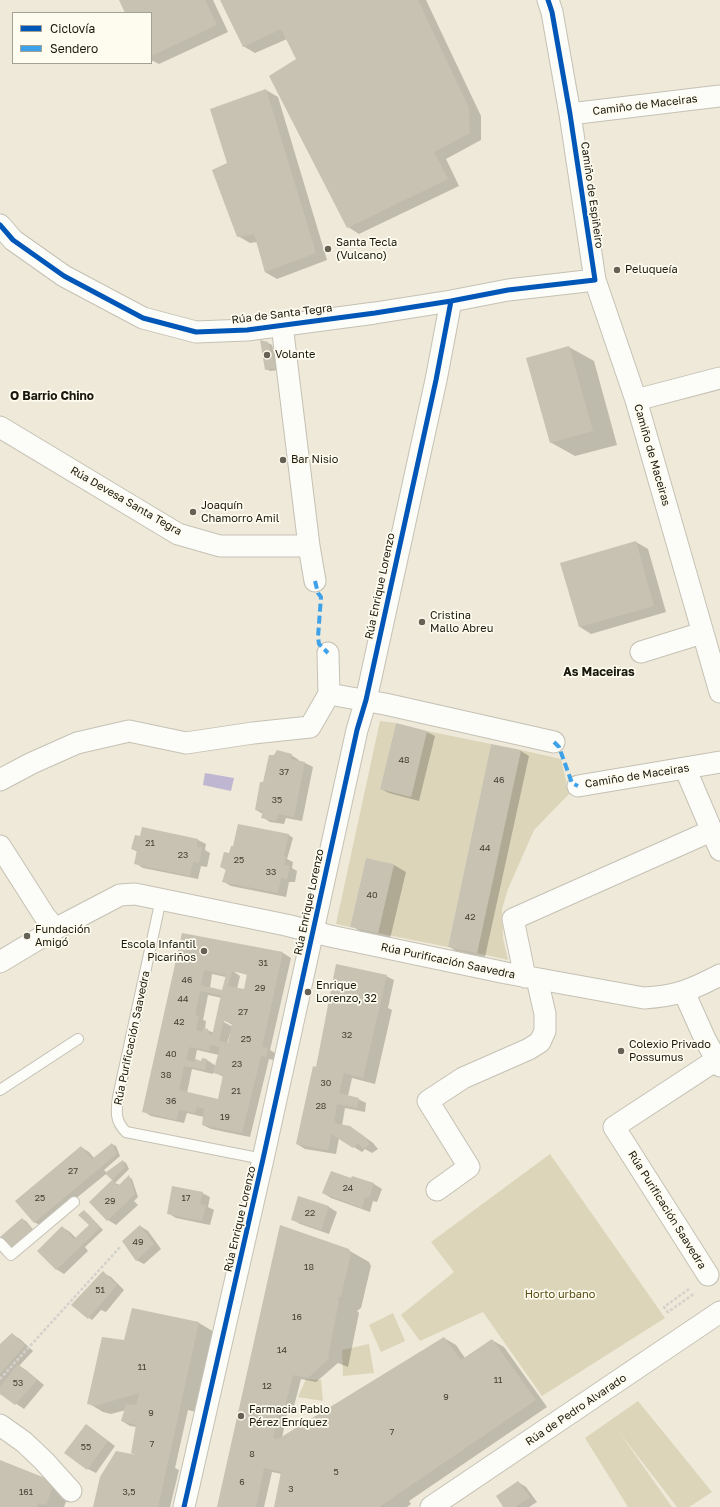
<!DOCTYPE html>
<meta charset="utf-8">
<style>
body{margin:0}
#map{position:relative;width:720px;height:1507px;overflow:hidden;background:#eee9d8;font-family:"Golos Text",sans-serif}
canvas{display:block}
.legend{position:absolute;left:12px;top:12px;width:140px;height:52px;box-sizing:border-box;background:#fefbef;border:1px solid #a3a095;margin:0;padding:5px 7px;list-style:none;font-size:12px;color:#1b180d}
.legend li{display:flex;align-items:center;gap:8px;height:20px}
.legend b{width:20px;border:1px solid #a3a095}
</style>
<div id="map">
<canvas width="720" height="1507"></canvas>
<ul class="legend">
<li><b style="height:5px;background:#0057b8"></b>Ciclovía</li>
<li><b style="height:5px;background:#3da2e9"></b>Sendero</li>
</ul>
</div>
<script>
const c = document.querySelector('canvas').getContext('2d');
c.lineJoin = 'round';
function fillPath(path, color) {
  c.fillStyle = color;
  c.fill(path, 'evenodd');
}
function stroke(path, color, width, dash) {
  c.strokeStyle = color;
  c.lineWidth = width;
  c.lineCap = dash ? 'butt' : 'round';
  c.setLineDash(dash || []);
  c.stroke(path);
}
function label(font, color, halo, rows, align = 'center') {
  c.font = font + ' "Golos Text",sans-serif';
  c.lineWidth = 3.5;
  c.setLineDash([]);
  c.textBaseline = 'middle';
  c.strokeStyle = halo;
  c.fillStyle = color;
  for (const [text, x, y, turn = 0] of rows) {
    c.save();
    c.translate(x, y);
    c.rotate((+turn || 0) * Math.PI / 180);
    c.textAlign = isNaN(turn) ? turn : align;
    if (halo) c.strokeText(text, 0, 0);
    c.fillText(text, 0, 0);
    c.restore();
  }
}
const green = new Path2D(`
 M380,721l16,2 -16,66 31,8 16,-66 64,13 -43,203 -70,-14 16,-69 -28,-6 -16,69 -14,-3z
 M521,750l40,9 8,35 -35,36 -26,59 -6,20 1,29 5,22 -31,-7z
 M550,1154l115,164 -123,78 -59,-84 -63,29 -19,-26 53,-43 -23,-30z
 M393,1313l12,28 -24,11 -12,-27z
 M369,1344l5,29 -31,3 -1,-26z
 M306,1379l15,1 2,21 -25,-4z
 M638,1401l74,91 -23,15h-12l-58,-75 53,75h-44l-43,-69z`);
const water = new Path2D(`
 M205,773l29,5 -3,13 -28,-6z`);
const shadow = new Path2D(`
 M120,0h93l15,32 -69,32 -8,-4v-47h-24z
 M221,0h205l55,116v24l-35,19 13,27 -100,48 -11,-7 -51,-167 -10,-21 -32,14 -12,-7z
 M266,90l12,7 49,163 -50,19 -12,-7 -8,-30 -7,1 -12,-7 -10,-72 -16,-54z
 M268,343l4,2 7,25 -9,1 -4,-2z
 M569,347l25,14 23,84 -42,11 -25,-14z
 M636,542l12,7 18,63 -75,22 -11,-7z
 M427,732l8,4 -16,65 -30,-8 -8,-4z
 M492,745l29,6 8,5 -44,201 -28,-5 -7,-5z
 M291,755l8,5v2l6,1 8,4 -11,54 -16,-3 -2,6 -14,-2 -8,-5 1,-3 -7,-4 7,-27z
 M239,825l50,10 4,3 -6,21 6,3 -1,6 5,3 -2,11h-6l-3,15 -55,-11 -7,-4 2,-12 -5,-3 9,-13 8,-6z
 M143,828l55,12 8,4 -1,6 5,3 -3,14 -6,-1 -3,13 -55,-11 -8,-5 3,-11 -6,-3 9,-12z
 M366,860l28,5 12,7 -16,67 -27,-6 -11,-7z
 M182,935l101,18 8,5 -21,92 5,3 -1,7 -5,-1 -19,78 -39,-8 -8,-4 1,-8 -17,-4 -3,10 -33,-7 -8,-5zM233,971l15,4 -3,16 -8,-2 3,-13zM212,974l14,3 -3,14 -13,-3zM208,995l14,3 -8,35 -9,-4 1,-8 -3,-1zM221,1019l12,6v2l-13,-7zM230,1033h1l-2,12 -2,-1zM197,1050l22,5 -3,11 -9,-6 -4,-1 -1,3 -7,-2zM192,1069l21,5v-2l11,5 -5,23 -32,-7z
 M386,976l8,4 -6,28 4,2 -17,74 -23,-6 -4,18 10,3 8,4 -1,9 -20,-4 -3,18 16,6 15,11 5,6 -6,4 -7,-4 -3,3 -23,-14 -3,16 -31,-5 -8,-5 19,-76z
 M112,1144l4,2 4,10 -16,14 3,3 16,-12 3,2 3,6 -14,14 5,2 9,-8 3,2 6,18 -4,4 4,4 -22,20 -8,-5 -18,-18 23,-22 -7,-6 -64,52 -8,-4 47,-75 8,5 5,6z
 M352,1177l22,7 8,5 -5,13 -4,-1 -3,11 -39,-14 -8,-5 28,-13z
 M202,1193l8,4 -2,10 6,3 -4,15 -34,-7 -8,-5z
 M299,1197l30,10 8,5 -8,22 -29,-10 -8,-5z
 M84,1211l4,3 15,16 -18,17 3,4 -24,23 -8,-5 6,-42 8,5 6,6 14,-13z
 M22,1219l4,2 10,12 -20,17z
 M140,1226l8,5 13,18 -17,15 -8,-4z
 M348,1250l21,12 2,4 -10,42 -4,3 2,2 -11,54 -10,-4 -22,19 -15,-3 -8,31 -5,-2 -6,30 162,-100 12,7 9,13 27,-18 12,7 43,60 -138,94 2,3 -4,3h-132l7,-33 -10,-2 -8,35h-46z
 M103,1273l8,4 13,13 -18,22 -5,-2 -9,10 -3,-2z
 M199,1323l15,9 -18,80 -8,-2 -13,58 4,2 -9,37h-76l43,-51 -5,-3 5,-26 -7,-1 -8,-5 4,-11 -15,4 -8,-2 -15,-9 37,-62z
 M12,1334l8,5 13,12 -14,15 7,4 18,15 -20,24 -24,-16v-47z
 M87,1425l28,21 -19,27 -8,-4z
 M0,1461l70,30 -6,16h-64z
 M518,1482l8,5 11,15 -8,5h-25z`);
const building = new Path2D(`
 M119,0h86l12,25 -66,31v-43h-26z
 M220,0h198l51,108 1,25 -36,19 14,27 -101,49 -78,-152 27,-17 -15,-30 -38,18z
 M266,89l50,164 -51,19 -11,-38 -17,3 -25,-67 15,-7 -17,-54z
 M260,340l8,2 8,26 -11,2z
 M569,346l24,85 -43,12 -24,-85z
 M636,541l18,65 -75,21 -19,-64z
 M396,723l31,8 -16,66 -31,-8z
 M491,744l30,6 -44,203 -29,-6z
 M277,750l15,4 -1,5 14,3 -11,55 -16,-3 -2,7 -15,-3 2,-7 -8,-1 5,-28h3l6,-27h5z
 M238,824l51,10 -5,22 2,1 -2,8 6,1 -3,13 -6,-1 -3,15 -56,-11 4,-13 -6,-2 4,-15 5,1 2,-7h2z
 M142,827l56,12 -1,8h5l-3,16 -6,-1 -3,14 -56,-12 3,-14 -6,-1 4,-14 5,1z
 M366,858l28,6 -16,69 -28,-6z
 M182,933l101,19 -21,95 6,1 -2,9 -5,-1 -19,77 -40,-8 2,-16 -7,-2 -2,6 -16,-3 -3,10 -34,-8zM204,970l22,5 -4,15 -21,-5zM232,971l15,3 -3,15 -16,-3zM200,991l21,4 -9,41 -3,-2 -1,-5 -5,-1 -1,4 -6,-2 3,-14 -4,-1zM224,1021l8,2 -4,20 -9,-2zM210,1045l10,2 -7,26 10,2 -5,24 -39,-9 5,-24 21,4 2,-11 -5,-1 -1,3 -6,-2 -1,3 -8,-2 3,-13 20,4z
 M336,964l51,11 -24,103 -19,-5 -5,20 20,5 -2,10 -20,-4 -3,19 16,3 15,11 5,8 -7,4 -5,-6 -5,5 -22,-14 -3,16 -32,-6 17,-78 3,1z
 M112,1143l5,11 -83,69 -19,-22 66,-55 11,13z
 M123,1160l2,7 -13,13 -7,-7z
 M331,1171l20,7 1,-2 22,7 -5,15 -4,-1 -3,11 -40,-15z
 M129,1175l6,19 -28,27 -18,-19 23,-22 6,6z
 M172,1186l31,6 -3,12 6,1 -4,16 -35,-7z
 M298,1196l31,10 -8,24 -30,-10z
 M84,1210l16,18 -44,42 -19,-19 25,-25 12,13 15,-14 -11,-10z
 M22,1218l11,13 -21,18 -12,-12z
 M140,1225l14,19 -18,17 -14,-20z
 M280,1225l69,24 2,5 -10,42 -4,3 2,1 -11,57 2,1 -22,20 -15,-3 -8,31 -5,-1 -7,33 5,1 166,-102 17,23 31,-21 44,61 -157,107h-105l7,-35 -17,-4 -8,39h-39z
 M103,1271l14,14 -29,34 -17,-14z
 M132,1308l67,14 -41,185h-65l7,-30 16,-26 26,5 -11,-3 5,-28 -15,-4 5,-17 10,1 3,-12 -44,13 -8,-2 15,-67 22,3z
 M12,1333l13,12 -25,29v-30z
 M18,1364l19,16 -22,25 -15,-11v-7z
 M86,1424l22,17 -21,29 -23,-17z
 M0,1460l55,22 -9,23 -8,-2 -2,4h-36z
 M518,1481l12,16 -15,10h-12l-7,-11z`);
const path = new Path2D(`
 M689,1289l-25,18 4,5 27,-19
 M0,1379l121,-133`);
const lane = new Path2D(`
 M161,899l-43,198c-2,15 -3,24 8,35l137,27
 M0,1090l78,-51
 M0,1243l11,12 63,-53`);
const street = new Path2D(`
 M548,0l4,12 18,102 25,166 41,120 84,292
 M570,114l150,-18
 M0,225l13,15 51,36 79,42 53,14 51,-2 128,-17 76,-12 57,-11 87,-10
 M282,325l27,221 6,35
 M636,400l84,-22
 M0,427l178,107 42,12h89
 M641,652l61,-19
 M328,653l1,41
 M685,768l35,82
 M0,780l32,-17 45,-20 52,-12 57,12 67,-10 57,-6 19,-33 56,10 169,38
 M578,786l142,-24
 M0,846l44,69 11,14
 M0,962l55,-33 65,-34 15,-1 151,31 44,11 176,37 138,25c33,-2 47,-8 76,-23
 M525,977l-12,-58 198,-88
 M684,992l21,47 15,27
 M437,1190l32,-23 -41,-66 35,-23 66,-29 11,-7 5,-11v-17l-8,-35
 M708,1275l-94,-148 102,-67
 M0,1425l24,17 20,19 27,30
 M184,1507l79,-348 94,-429 9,-30 70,-320 15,-79
 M431,1507l289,-195`);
const quiet = new Path2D(`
 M315,581l3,12 3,4 -3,40 1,7 9,9
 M554,742l5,5 13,36 6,3`);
const cycleway = new Path2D(`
 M0,225l13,15 51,36 79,42 53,14 51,-2 128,-17 76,-12 57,-11 87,-10 -25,-166 -18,-102 -4,-12
 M184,1507l79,-348 94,-429 9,-30 70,-320 15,-79`);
const markers = [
 [328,249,4,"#656154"],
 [617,270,4,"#656154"],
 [267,355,4,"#656154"],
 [283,460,4,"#656154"],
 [193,512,4,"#656154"],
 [422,622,4,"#656154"],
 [27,936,4,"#656154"],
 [204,951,4,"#656154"],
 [308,992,4,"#656154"],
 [621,1051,4,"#656154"],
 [241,1416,4,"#656154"]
];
const numberNames = [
 ["48",404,760],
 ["37",284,772],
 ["46",499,780],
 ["35",277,800],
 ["21",150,843],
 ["44",485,848],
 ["23",183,855],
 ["25",239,860],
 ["33",271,872],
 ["40",372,895],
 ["42",470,917],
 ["31",263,963],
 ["46",187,980],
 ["29",260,988],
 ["44",183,999],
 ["27",243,1012],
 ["42",179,1022],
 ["32",347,1035],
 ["25",246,1039],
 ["40",171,1054],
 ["23",237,1064],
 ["38",166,1075],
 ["30",326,1083],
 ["21",236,1091],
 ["36",171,1101],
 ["28",321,1106],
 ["19",225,1117],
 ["27",73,1171],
 ["24",348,1188],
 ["25",40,1198],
 ["17",186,1198],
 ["29",110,1201],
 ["22",310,1213],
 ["49",138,1242],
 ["18",309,1267],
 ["51",100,1290],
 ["16",297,1317],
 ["14",282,1350],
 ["11",142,1367],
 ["11",498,1380],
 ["53",18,1383],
 ["12",267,1386],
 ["9",446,1397],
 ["9",151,1413],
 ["7",392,1432],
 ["7",152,1444],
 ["55",86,1447],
 ["8",252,1454],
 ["5",336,1472],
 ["6",242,1482],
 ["3",291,1489],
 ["161",26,1492],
 ["3,5",129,1492]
];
const streetNames = [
 ["Camiño de Maceiras",645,105,-7],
 ["Camiño de Espiñeiro",592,195,82],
 ["Rúa de Santa Tegra",282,314,-7],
 ["Camiño de Maceiras",652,455,74],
 ["Rúa Devesa Santa Tegra",126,501,30],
 ["Rúa Enrique Lorenzo",380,586,-78],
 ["Camiño de Maceiras",637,776,-9],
 ["Rúa Enrique Lorenzo",309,902,-78],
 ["Rúa Purificación Saavedra",448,961,12],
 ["Rúa Purificación Saavedra",132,1038,-78],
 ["Rúa Purificación Saavedra",667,1210,58],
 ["Rúa Enrique Lorenzo",240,1219,-77],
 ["Rúa de Pedro Alvarado",576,1410,-34]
];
const poiNames = [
 ["Santa Tecla",336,243],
 ["(Vulcano)",336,256],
 ["Peluqueía",625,270],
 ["Volante",275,355],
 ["Bar Nisio",291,460],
 ["Joaquín",201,506],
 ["Chamorro Amil",201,519],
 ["Cristina",430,616],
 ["Mallo Abreu",430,629],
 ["Fundación",35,930],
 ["Amigó",35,943],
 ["Escola Infantil",196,945,"right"],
 ["Picariños",196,958,"right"],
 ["Enrique",316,986],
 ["Lorenzo, 32",316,999],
 ["Colexio Privado",629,1045],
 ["Possumus",629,1058],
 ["Farmacia Pablo",249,1410],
 ["Pérez Enríquez",249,1423]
];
const parkNames = [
 ["Horto urbano",560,1295]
];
const neighbourhoodNames = [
 ["O Barrio Chino",52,396],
 ["As Maceiras",599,672]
];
fillPath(green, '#ddd5b9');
fillPath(water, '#bfb7d2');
fillPath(shadow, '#0003');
fillPath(building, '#c7c2b2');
stroke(lane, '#c5c1b4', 12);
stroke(street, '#c5c1b4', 23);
stroke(path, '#d3d1cc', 2.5, [3, 2]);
stroke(lane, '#fcfcf9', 10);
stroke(street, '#fcfcf9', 21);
stroke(quiet, '#3da2e9', 4, [8, 4]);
stroke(cycleway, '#0057b8', 5);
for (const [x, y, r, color] of markers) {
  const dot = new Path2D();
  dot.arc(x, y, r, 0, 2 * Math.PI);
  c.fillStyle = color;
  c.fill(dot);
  stroke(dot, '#fefbef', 1.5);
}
label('9px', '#464236', null, numberNames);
label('11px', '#1b180d', '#fefbef', streetNames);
label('11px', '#1b180d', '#fefbef', poiNames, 'left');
label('11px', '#594c12', '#fefbef', parkNames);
label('bold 12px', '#1b180d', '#fefbef', neighbourhoodNames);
</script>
